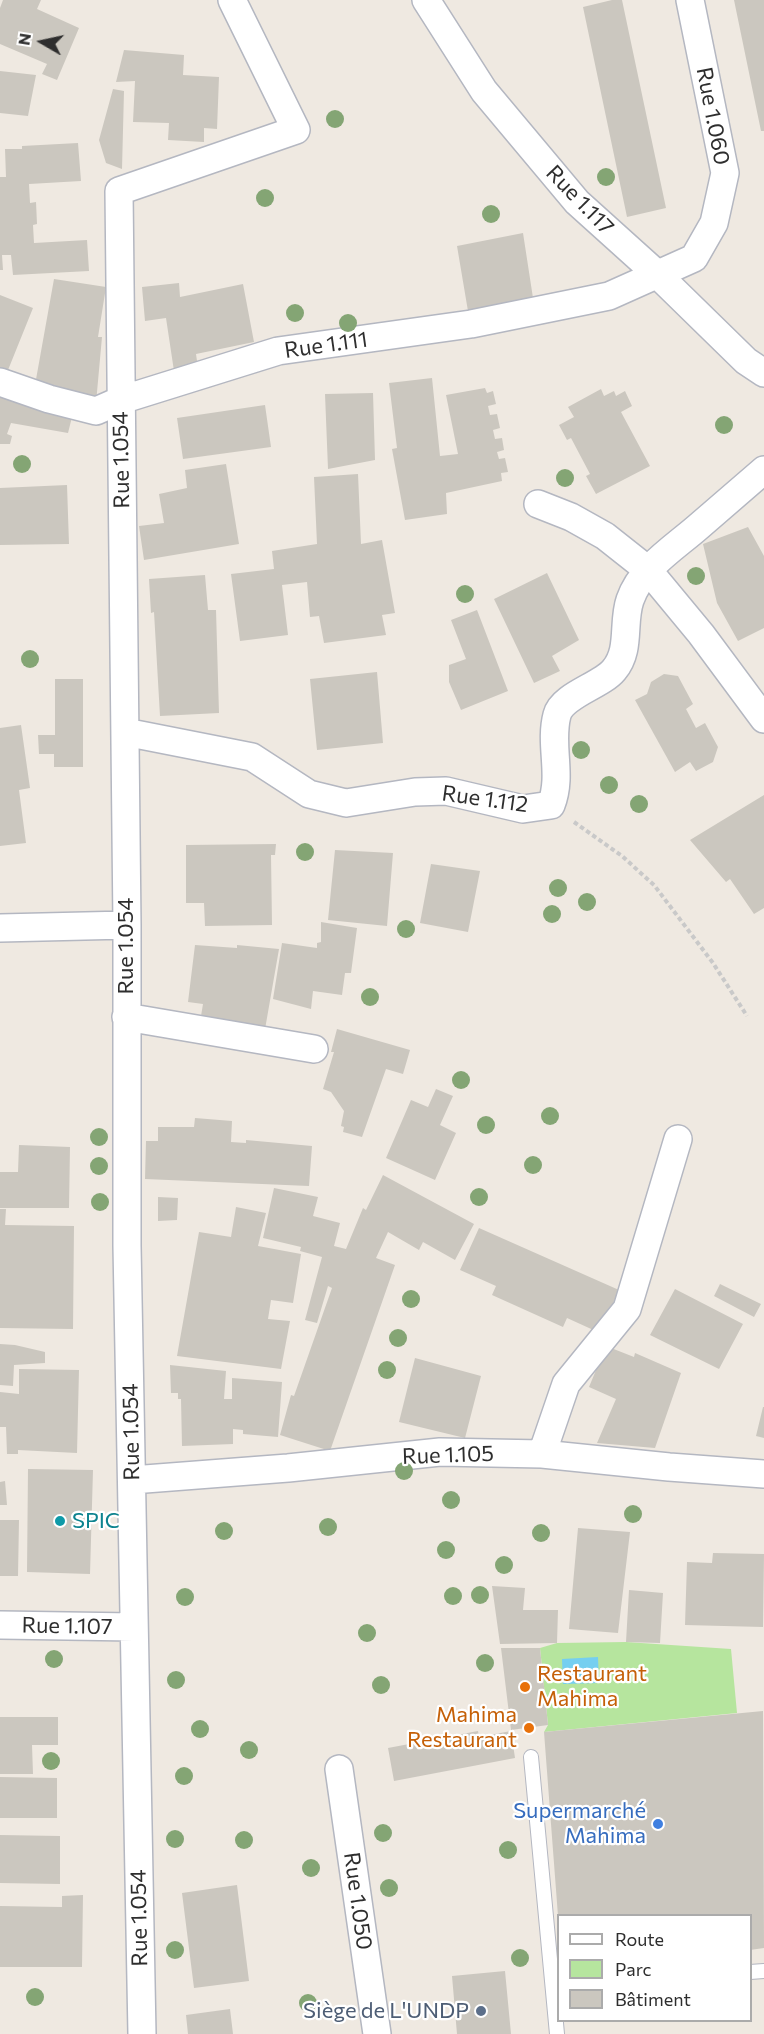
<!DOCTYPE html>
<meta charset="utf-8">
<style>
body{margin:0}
#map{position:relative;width:764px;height:2034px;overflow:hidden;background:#efe9e1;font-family:Commissioner,sans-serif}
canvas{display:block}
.legend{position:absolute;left:557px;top:1914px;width:195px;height:108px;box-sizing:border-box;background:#fff;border:2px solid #ababab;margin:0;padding:8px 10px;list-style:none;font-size:18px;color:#2e2e2e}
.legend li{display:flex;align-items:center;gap:12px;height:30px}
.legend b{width:30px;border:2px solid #ababab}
.north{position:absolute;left:12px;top:12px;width:60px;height:60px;-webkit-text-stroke:4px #fff;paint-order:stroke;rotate:279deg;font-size:16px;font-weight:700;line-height:24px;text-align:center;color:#2e2e2e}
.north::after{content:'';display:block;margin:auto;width:21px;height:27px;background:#2e2e2e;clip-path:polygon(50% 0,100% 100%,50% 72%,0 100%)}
</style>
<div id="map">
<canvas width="764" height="2034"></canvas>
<ul class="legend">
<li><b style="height:8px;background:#fff"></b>Route</li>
<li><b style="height:16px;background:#b6e59e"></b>Parc</li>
<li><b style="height:16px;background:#cbc7bf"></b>Bâtiment</li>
</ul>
<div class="north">N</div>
</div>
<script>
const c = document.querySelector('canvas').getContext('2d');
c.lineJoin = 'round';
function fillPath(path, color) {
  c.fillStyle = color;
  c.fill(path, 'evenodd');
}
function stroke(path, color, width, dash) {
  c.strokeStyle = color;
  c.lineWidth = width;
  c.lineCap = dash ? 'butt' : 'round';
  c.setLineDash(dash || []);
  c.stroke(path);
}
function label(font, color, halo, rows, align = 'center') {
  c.font = font + ' Commissioner,sans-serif';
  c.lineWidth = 4.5;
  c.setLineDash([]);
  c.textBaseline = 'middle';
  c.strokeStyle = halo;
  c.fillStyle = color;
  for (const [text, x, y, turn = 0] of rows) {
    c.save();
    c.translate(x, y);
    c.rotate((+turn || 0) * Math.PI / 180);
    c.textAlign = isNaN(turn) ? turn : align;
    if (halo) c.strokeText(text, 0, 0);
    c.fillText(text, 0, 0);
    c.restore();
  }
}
const green = new Path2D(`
 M626,1642l105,7 6,64 -193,19 4,-7 -8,-77 17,-5z`);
const water = new Path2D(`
 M598,1657l1,26 -36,1 -1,-25z`);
const building = new Path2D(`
 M3,0h38l-4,9 42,19 -22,52 -15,-6 5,-10 -47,-20v-36z
 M612,0h10l44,208 -39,9 -44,-210z
 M734,0h30v131h-3z
 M124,50l60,5 -1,20 36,2 -2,52 -13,-1v14l-36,-2 1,-17 -36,-1 2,-41 -19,1z
 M0,71l36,4 -8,41 -28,-3z
 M113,89l11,2 -2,78 -16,-6 -7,-23z
 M78,143l3,38 -52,3 1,19 6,-1 1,22 -4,1 1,18 53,-3 2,31 -76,4 -2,-20h-9l1,15h-3v-93h6l-1,-28h17v-3z
 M523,233l12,78 -65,12 -13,-77z
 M54,279l52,8 -8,50h4l-6,66 -61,-18z
 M179,283l1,14 63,-13 11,58 -58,12 2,14 -24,3 -8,-53 -21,3 -3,-34z
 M0,295l33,13 -27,67 -6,-3z
 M432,378l8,78 18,-2 -12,-59 39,-7 2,5 6,-2 3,13 -8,2 2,9 7,-1 3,14 -7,2 2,9 7,-1 2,12 -7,2 2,7 6,-1 3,14 -7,1 1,8 -56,12 1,21 -42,6 -13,-71 5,-1 -8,-65z
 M601,389l3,7 10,-5 2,5 9,-5 7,15 -11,6 29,54 -54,28 -10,-18 4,-2 -19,-36 -4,2 -8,-15 15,-8 -6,-10z
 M373,393l2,67 -47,9 -3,-75z
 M0,396l73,17 -5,20 -57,-10 -4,11 5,2 -2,8h-10z
 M265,405l6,42 -88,12 -6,-41z
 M226,464l13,80 -95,16 -5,-34 25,-3 -5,-29 28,-6 -2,-18z
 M358,474l3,70 21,-4 13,73 -13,2 4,20 -62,8 -5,-27 -9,1 -3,-35 -25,3 6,50 -48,6 -9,-67 43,-5 -2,-18 45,-7 -3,-67z
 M67,485l2,59 -69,1v-57z
 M748,527l16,29v72l-26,13 -21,-38 -14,-59z
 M547,573l32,67 -27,16 8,15 -26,12 -40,-84z
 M205,575l3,35h8l3,103 -59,3 -6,-104 -3,1 -2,-34z
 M477,610l31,81 -47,19 -12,-28v-17l17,-6 -15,-39z
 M377,672l6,71 -66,7 -7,-71z
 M664,674l14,2 15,28 -7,5 10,19 9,-5 13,24 -5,15 -17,9 -6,-9 -15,10 -40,-72 12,-6 4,-12z
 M55,679h28v88h-29v-13h-15l-1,-19h17z
 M21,725l9,63 -11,2 7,53 -26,3v-118z
 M764,795v113l-10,6 -24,-35 -4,3 -36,-42z
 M276,844l-1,11h-4l1,70 -67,1 -1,-23h-18v-58z
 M335,850l58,3 -6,73 -59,-6z
 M431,864l49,7 -12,61 -48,-9z
 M321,922l36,6 -6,45h-6l-3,22 -29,-4 -2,18 -38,-10 9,-56 35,5v-5l4,-1z
 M195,945l42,3v-3l42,4 -15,86 -64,-13 3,-18 -15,-2z
 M337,1029l73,21 -7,24 -17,-5 -24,68 -19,-5 1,-5 -3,-1 3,-15 -13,-19 -8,-3 11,-37h-3z
 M436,1089l17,7 -13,29 16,8 -21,47 -49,-22 25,-58 17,7z
 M195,1118l37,3 -1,21 15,1v-3l66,6 -3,40 -164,-7 1,-38h12v-14h36z
 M19,1145l51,2 -1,61h-69v-36h18z
 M383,1175l91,49 -19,36 -32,-18 -4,8 -31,-18 -12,26 19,7 -65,186 -50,-16 11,-40 3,1 38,-108 -4,-2 -11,37 -12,-3 17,-63 -22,-6 1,-4 -38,-9 11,-50 44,9 -5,19 27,7 -6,23 12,3 17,-41 3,2z
 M158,1197l20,1 -1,22 -19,1z
 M236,1207l30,6 -8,33 43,8 -8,49 -22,-3 -3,19 22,2 -9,48 -104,-13 22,-124 32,5z
 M0,1209h6l-1,16 69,1 -1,103 -73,-1z
 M479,1228l140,62 -19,43 -33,-15 -4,9 -71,-32 4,-9 -36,-16z
 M720,1284l41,20 -7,13 -40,-21z
 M675,1289l68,35 -24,45 -69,-34z
 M0,1344l15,1 30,7v11l-31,2 -1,21 -13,-1z
 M606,1346l28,11 1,-4 46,20 -26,75 -58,-5 19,-44 -27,-12z
 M415,1358l66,18 -16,62 -66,-16z
 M170,1365l56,6 -2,28h8v-21l50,4 -4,55 -35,-3v-4l-10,-1v15l-51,2 -1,-47h-3v-6h-7z
 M19,1369l60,1 -2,83 -59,-3v4h-11l-1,-27h-6v-35l19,2z
 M763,1407h1v31l-8,-2z
 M28,1469l65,1 -3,104 -63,-2z
 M5,1481l2,24h-7v-23z
 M0,1520h19l-1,56h-18z
 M578,1528l52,4 -12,101 -49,-4z
 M713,1553l51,1 -1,73 -78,-2 2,-63 25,1z
 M492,1586l33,2 -2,22h35l-1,33 -57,1z
 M629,1590l34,3 -3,50 -34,-1z
 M501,1648h39l8,77 -37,5z
 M763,1711l1,237 -14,2v-34h-192l-14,-184z
 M0,1717h58v28h-26l1,29h-33z
 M478,1731l1,6 32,-6 4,27 -121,23 -6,-33z
 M0,1777l57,1v40h-57z
 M0,1835l60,1v48l-60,-1z
 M237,1885l12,96 -55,7 -12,-95z
 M83,1895l-1,72h-82v-61l62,1v-11z
 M505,1971l6,63h-54l-5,-58z
 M230,2009l3,25h-45l-2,-19z`);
const path = new Path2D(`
 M574,822l48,34 32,29 59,78 34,53`);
const lane = new Path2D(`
 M531,1757l26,277
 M750,1972l14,-1`);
const street = new Path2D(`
 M426,0l58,91 93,111 81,73 88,86 18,12
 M0,382l49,17 47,12 25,-11 157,-49 193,-27 138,-28 85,-38 20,-35 11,-50 -35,-173
 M538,504l33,13 34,19 43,34 53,64 63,85
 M125,732l127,25 57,37 37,9 69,-11 31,-1 77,18 28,-4c12,-30 -2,-60 6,-90 5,-20 44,-29 57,-45 17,-20 8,-47 16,-70 11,-32 44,-52 68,-73 22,-19 44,-38 66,-57
 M0,928l127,-3
 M126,1017l188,32
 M542,1454l24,-70 61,-75 51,-170
 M132,1480l156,-12 152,-16 102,2 127,13 95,7
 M0,1625l134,2
 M339,1769l38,265
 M142,2034l-15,-788v-321l-8,-734 177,-61 -64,-130`);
const trees = [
 [335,119],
 [606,177],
 [265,198],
 [491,214],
 [295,313],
 [348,323],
 [724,425],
 [22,464],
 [565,478],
 [696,576],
 [465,594],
 [30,659],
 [581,750],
 [609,785],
 [639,804],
 [305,852],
 [558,888],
 [587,902],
 [552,914],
 [406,929],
 [370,997],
 [461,1080],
 [550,1116],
 [486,1125],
 [99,1137],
 [533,1165],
 [99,1166],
 [479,1197],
 [100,1202],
 [411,1299],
 [398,1338],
 [387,1370],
 [404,1471],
 [451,1500],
 [633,1514],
 [328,1527],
 [224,1531],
 [541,1533],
 [446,1550],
 [504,1565],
 [480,1595],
 [453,1596],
 [185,1597],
 [367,1633],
 [54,1659],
 [485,1663],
 [176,1680],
 [381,1685],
 [200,1729],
 [249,1750],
 [51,1761],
 [184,1776],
 [383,1833],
 [175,1839],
 [244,1840],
 [508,1850],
 [311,1868],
 [389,1888],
 [175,1950],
 [520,1958],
 [35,1997],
 [308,2003]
];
const markers = [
 [60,1521,6,"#0f9aa8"],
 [525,1687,6,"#e8710a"],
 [529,1728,6,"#e8710a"],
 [658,1824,6,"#3f7fe0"],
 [481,2011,6,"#5c6f8a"]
];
const streetNames = [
 ["Rue 1.060",713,116,79],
 ["Rue 1.117",580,200,46],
 ["Rue 1.111",326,345,-8],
 ["Rue 1.054",121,460,-91],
 ["Rue 1.112",485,799,8],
 ["Rue 1.054",126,946,-90],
 ["Rue 1.054",131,1432,-91],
 ["Rue 1.105",448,1455,-2],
 ["Rue 1.107",67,1626,1],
 ["Rue 1.050",358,1901,82],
 ["Rue 1.054",139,1918,-91]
];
const cultureNames = [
 ["SPIC",72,1521]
];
const foodNames = [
 ["Restaurant",537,1674],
 ["Mahima",537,1699],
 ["Mahima",517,1715,"right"],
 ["Restaurant",517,1740,"right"]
];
const shopNames = [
 ["Supermarché",646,1811],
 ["Mahima",646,1836]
];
const serviceNames = [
 ["Siège de L'UNDP",469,2011]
];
fillPath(green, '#b6e59e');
fillPath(water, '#75cff0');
fillPath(building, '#cbc7bf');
stroke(lane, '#b4b7c1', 16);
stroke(street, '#b4b7c1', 30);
stroke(path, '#c9c9c9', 4, [4.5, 3]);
stroke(lane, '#fff', 14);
stroke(street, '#fff', 27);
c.fillStyle = '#84a574';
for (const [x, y] of trees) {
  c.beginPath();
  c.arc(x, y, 9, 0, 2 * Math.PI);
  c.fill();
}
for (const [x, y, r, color] of markers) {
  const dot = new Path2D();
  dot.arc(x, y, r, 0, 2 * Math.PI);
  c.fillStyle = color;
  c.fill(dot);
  stroke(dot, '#fff', 2);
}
label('22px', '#2e2e2e', '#fff', streetNames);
label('22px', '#0d838f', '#fff', cultureNames, 'left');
label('22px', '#c56008', '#fff', foodNames, 'left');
label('22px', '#366cbe', '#fff', shopNames, 'right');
label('22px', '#4e5e75', '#fff', serviceNames, 'right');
</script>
